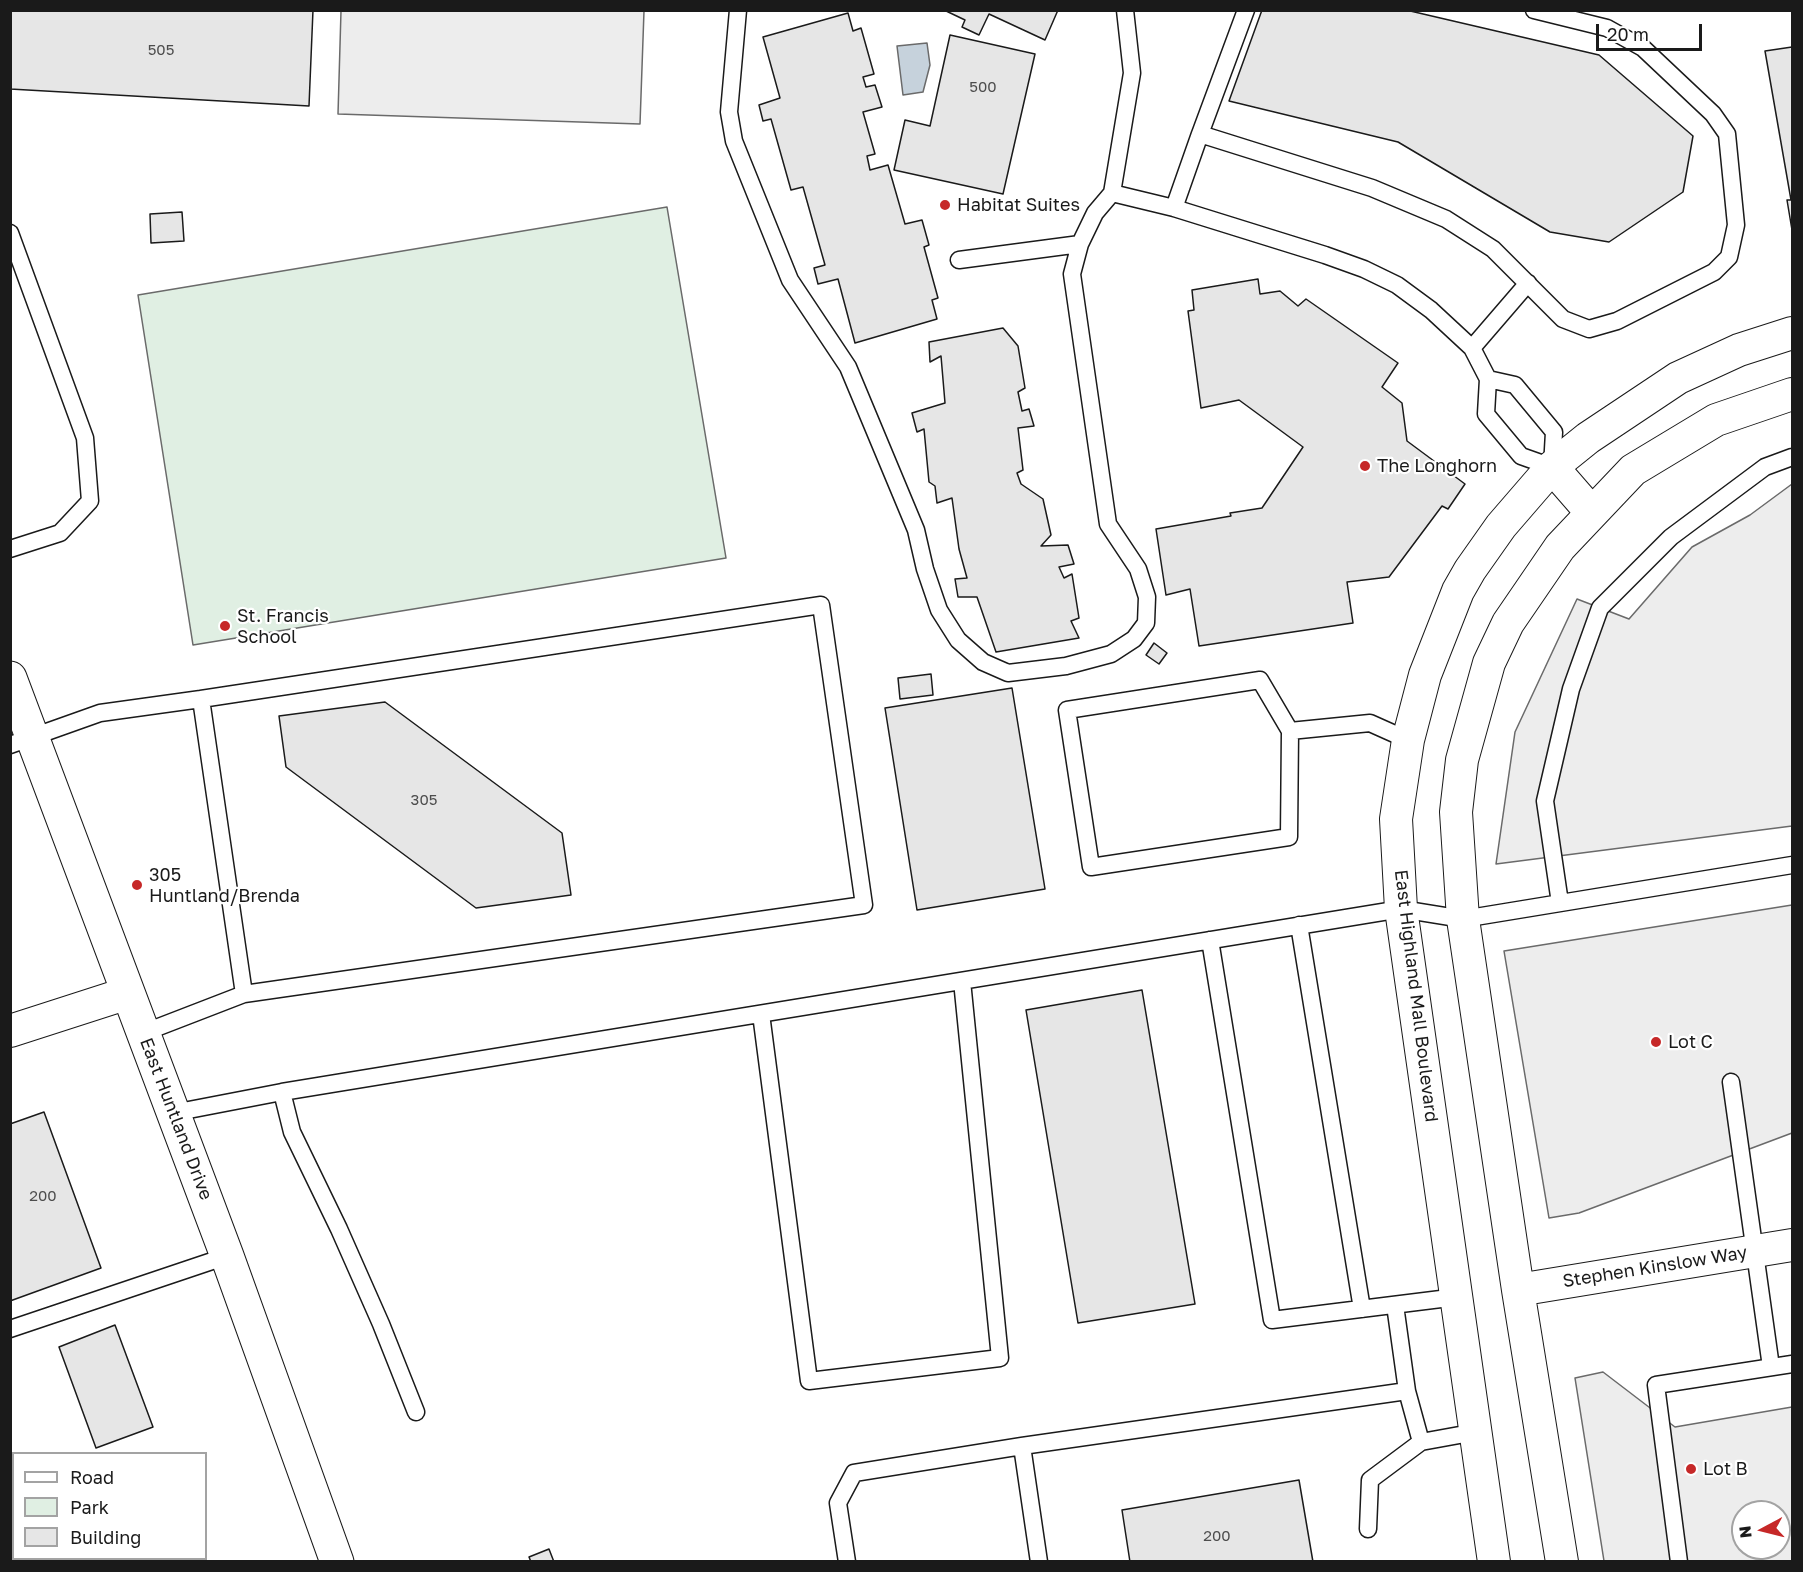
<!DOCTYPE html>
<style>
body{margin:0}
#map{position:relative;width:1803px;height:1572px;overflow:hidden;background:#fff;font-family:"Golos Text",sans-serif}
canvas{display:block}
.frame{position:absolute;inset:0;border:12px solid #1a1a1a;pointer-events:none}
.legend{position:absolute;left:12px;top:1452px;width:195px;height:108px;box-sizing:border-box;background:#fff;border:2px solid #a3a3a3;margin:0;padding:8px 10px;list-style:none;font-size:18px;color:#1a1a1a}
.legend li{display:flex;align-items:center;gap:12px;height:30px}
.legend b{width:30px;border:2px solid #a3a3a3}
.north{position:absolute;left:1731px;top:1500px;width:60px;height:60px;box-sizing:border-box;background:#fff;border:2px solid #a3a3a3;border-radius:50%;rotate:263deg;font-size:16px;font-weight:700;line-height:24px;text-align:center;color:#1a1a1a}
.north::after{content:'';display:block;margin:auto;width:21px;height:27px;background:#c62828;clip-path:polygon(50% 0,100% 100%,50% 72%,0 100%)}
.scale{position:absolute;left:1596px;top:24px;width:106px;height:27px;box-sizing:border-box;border:3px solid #1a1a1a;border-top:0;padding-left:8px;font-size:18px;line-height:21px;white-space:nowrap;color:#1a1a1a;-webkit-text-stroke:4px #fff;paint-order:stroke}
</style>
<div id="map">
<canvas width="1803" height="1572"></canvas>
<div class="frame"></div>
<ul class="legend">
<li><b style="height:8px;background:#fff"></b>Road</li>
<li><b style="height:16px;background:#e0efe3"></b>Park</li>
<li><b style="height:16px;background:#e6e6e6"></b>Building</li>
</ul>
<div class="north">N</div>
<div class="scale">20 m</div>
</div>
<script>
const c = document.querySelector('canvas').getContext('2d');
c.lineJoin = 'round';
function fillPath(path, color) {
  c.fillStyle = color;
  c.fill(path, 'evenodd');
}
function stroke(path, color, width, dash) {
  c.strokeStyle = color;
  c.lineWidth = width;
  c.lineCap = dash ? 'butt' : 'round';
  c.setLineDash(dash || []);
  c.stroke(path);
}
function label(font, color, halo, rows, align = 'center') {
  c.font = font + ' "Golos Text",sans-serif';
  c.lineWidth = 4.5;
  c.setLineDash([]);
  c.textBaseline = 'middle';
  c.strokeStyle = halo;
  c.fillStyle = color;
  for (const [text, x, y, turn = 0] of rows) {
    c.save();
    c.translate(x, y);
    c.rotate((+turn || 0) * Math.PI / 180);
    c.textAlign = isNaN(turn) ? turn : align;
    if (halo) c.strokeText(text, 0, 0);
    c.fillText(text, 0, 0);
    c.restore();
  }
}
const green = new Path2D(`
 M667,207l59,351 -533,87 -55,-350z`);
const parking = new Path2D(`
 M341,11h303l-4,113 -302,-10z
 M1792,484v342l-296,38 19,-132 62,-133 52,20 63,-72 58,-32z
 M1792,905v228l-213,80 -30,5 -45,-267z
 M1603,1372l72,55 117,-20v154h-188l-29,-183zM1743,1512h36v36h-36z`);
const water = new Path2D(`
 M927,43l3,22 -7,27 -20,3 -6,-49z`);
const building = new Path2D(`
 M10,10h303l-4,96 -299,-17z
 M944,10h114l-13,30 -56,-26 -10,21 -17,-8 3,-7z
 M1262,10h144l193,45 94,81 -10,56 -74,50 -59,-10 -152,-90 -169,-41z
 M848,13l5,18 8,-3 13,46 -11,3 3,10 9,-2 7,22 -19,5 12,42 -8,2 3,14 18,-5 17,59 17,-4 7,25 -5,2 14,51 -6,2 5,19 -82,24 -17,-64 -20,5 -4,-16 11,-3 -22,-78 -12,3 -20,-71 -8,2 -4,-16 21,-7 -17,-61z
 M950,35l85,19 -32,140 -109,-24 11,-50 25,6z
 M1792,47v183l-5,-30h4l-26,-149z
 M182,212l2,29 -33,2 -1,-29z
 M1258,279l2,15 20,-3 18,15 8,-7 92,64 -16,24 20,16 5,38 58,43 -17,25 -6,-3 -53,71 -42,5 6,41 -154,23 -9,-57 -24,6 -10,-66 75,-13 -1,-3 32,-5 41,-61 -64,-47 -38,8 -13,-97 6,-1 -2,-20z
 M1003,328l15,18 7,42 -7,4 4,19 7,-2 5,17 -16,2 5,42 -6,3 4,11 22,15 8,36 -10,11 27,-1 6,19 -15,3 5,11 8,-4 7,44 -8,3 8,17 -83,14 -19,-55h-19l-3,-18 12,-1 -8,-29 -7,-51 -15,5 -2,-17 -6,-4 -5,-53 -7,3 -5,-19 33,-10 -4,-47 -11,6 -1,-20z
 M1154,643l13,10 -8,11 -13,-9z
 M931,674l2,21 -33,4 -2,-21z
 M1012,688l33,201 -128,21 -32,-202z
 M385,702l177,131 9,62 -95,13 -190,-141 -7,-51z
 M1142,990l53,314 -117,19 -52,-313z
 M44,1112l57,156 -91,33v-177z
 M115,1325l38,102 -57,21 -37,-101z
 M1299,1480l14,82h-183l-8,-52z
 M549,1549l5,13h-23l-2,-5z`);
const service = new Path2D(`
 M738,10l-9,102 5,29 56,139 58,87 68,163 9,39 14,41 19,30 25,22 25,11 58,-7 45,-12 23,-15 12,-16 1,-26 -9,-28 -30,-45 -36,-250 8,-30 15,-31 17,-20 20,-120 -7,-63
 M1246,10l-46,124 172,54 74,31 47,30 70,70 26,10 28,-8 97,-49 15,-15 7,-32 -9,-91 -14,-20 -70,-66 -36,-20 -73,-18
 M1112,193l62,15 151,47 39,14 33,16 34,25 41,38 16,31 -2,35 35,42 31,11 2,-35 -39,-47 -27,-6
 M1174,208l26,-74
 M10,233l75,205 5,63 -30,32 -50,16
 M959,260l121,-16
 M1472,348l56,-65
 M1290,731l-1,106 -198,30 -24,-157 193,-30 30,51 80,-8 38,17
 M10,745l90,-32 101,-14
 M1560,903l-15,-102 26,-112 29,-81 71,-71 94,-70 27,-10
 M1299,925l63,384
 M1210,940l62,380 185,-23
 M761,1014l48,367 191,-23 -38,-377
 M143,1033l101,-39 620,-89 -43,-300 -620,94 43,295
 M1731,1082l40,285
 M282,1092l10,40 47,97 42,95 35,88
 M173,1113l109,-21 1119,-183 62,10 329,-54
 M1395,1305l12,86
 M10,1329l217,-73
 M1022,1446l17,116
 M1368,1529l2,-49 51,-38
 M847,1562l-9,-59 16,-30 168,-27 385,-55 14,51 55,-10
 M1679,1562l-23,-177 136,-21`);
const minor = new Path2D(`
 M1552,467l40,46
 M10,1031l118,-38
 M1518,1290l274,-45
 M1494,1562l-93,-653 -5,-90 12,-79 17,-65 33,-84 12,-21 31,-44 51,-59 36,-29 90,-60 61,-28 53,-17
 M1562,1562l-44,-272 -55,-371 -7,-107 6,-52 27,-97 19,-40 52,-76 73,-77 83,-50 76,-26`);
const tertiary = new Path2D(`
 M10,678l217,578 110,306`);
const markers = [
 [945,205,6,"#c62828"],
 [1365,466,6,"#c62828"],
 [225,626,6,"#c62828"],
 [137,885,6,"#c62828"],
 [1656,1042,6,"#c62828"],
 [1691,1469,6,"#c62828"]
];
const numberNames = [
 ["505",161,50],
 ["500",983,87],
 ["305",424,800],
 ["200",43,1196],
 ["200",1217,1536]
];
const poiNames = [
 ["Habitat Suites",957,205],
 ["The Longhorn",1377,466],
 ["St. Francis",237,616],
 ["School",237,637],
 ["305",149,875],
 ["Huntland/Brenda",149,896],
 ["Lot C",1668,1042],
 ["Lot B",1703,1469]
];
const streetNames = [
 ["East Highland Mall Boulevard",1416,996,83],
 ["East Huntland Drive",176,1119,69],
 ["Stephen Kinslow Way",1655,1267,-9]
];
fillPath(green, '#e0efe3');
stroke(green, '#6a6a6a', 1.5);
fillPath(parking, '#ededed');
stroke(parking, '#6a6a6a', 1.5);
fillPath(water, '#c6d2dc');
stroke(water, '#6a6a6a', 1.5);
fillPath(building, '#e6e6e6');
stroke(building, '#1a1a1a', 1.5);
stroke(service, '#1a1a1a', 19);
stroke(minor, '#1a1a1a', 34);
stroke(tertiary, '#1a1a1a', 35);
stroke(service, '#fff', 16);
stroke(minor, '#fff', 32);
stroke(tertiary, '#fff', 33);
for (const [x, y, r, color] of markers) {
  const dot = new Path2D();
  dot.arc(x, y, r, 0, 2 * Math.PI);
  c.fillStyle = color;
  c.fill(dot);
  stroke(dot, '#fff', 2);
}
label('15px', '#4d4d4d', null, numberNames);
label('18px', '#1a1a1a', '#fff', poiNames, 'left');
label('18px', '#1a1a1a', '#fff', streetNames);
</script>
